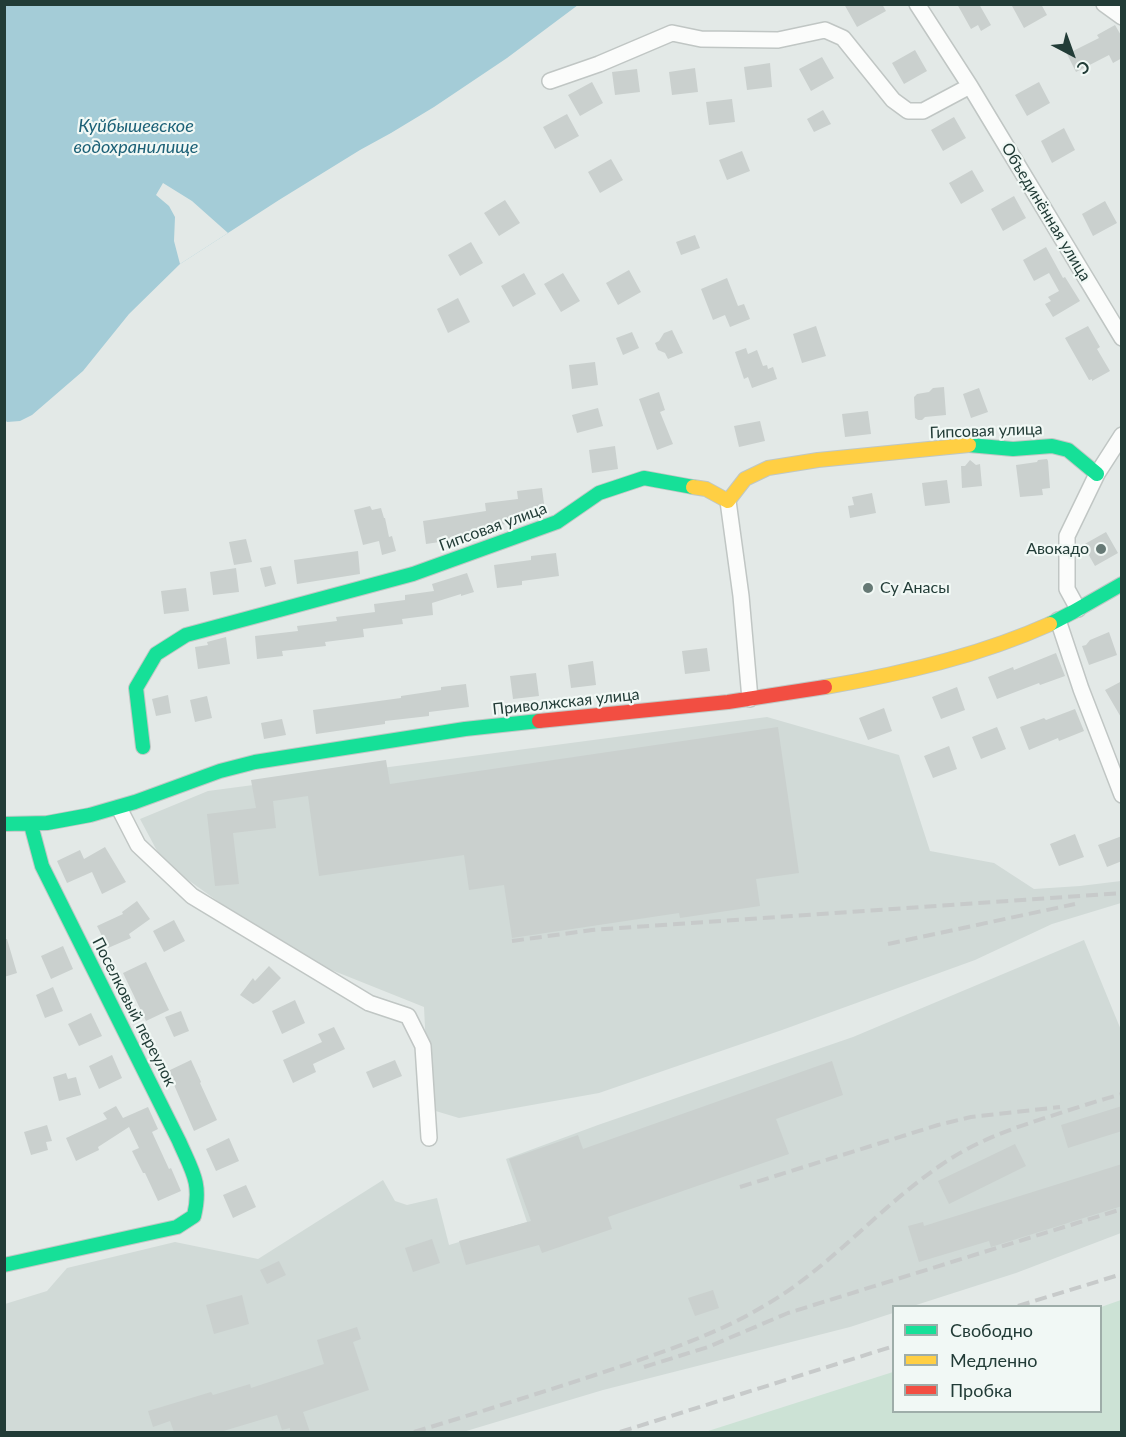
<!DOCTYPE html>
<meta charset="utf-8">
<style>
body{margin:0}
#map{position:relative;width:1126px;height:1437px;overflow:hidden;background:#e3e9e7;font-family:Lato,sans-serif}
canvas{display:block}
.frame{position:absolute;inset:0;border:6px solid #223c37;pointer-events:none}
.legend{position:absolute;left:892px;top:1305px;width:210px;height:108px;box-sizing:border-box;background:#f1f8f5;border:2px solid #9eada9;margin:0;padding:8px 10px;list-style:none;font-size:18px;color:#223c37}
.legend li{display:flex;align-items:center;gap:12px;height:30px}
.legend b{width:30px;border:2px solid #9eada9}
.north{position:absolute;left:1042px;top:24px;width:60px;height:60px;-webkit-text-stroke:4px #f1f8f5;paint-order:stroke;rotate:139deg;font-size:16px;font-weight:700;line-height:24px;text-align:center;color:#223c37}
.north::after{content:'';display:block;margin:auto;width:21px;height:27px;background:#223c37;clip-path:polygon(50% 0,100% 100%,50% 72%,0 100%)}
</style>
<div id="map">
<canvas width="1126" height="1437"></canvas>
<div class="frame"></div>
<ul class="legend">
<li><b style="height:8px;background:#16e098"></b>Свободно</li>
<li><b style="height:8px;background:#ffcf43"></b>Медленно</li>
<li><b style="height:8px;background:#f24e42"></b>Пробка</li>
</ul>
<div class="north">С</div>
</div>
<script>
const c = document.querySelector('canvas').getContext('2d');
c.lineJoin = 'round';
function fillPath(path, color) {
  c.fillStyle = color;
  c.fill(path, 'evenodd');
}
function stroke(path, color, width, dash) {
  c.strokeStyle = color;
  c.lineWidth = width;
  c.lineCap = dash ? 'butt' : 'round';
  c.setLineDash(dash || []);
  c.stroke(path);
}
function label(font, color, halo, rows, align = 'center') {
  c.font = font + ' Lato,sans-serif';
  c.lineWidth = 4.5;
  c.setLineDash([]);
  c.textBaseline = 'middle';
  c.strokeStyle = halo;
  c.fillStyle = color;
  for (const [text, x, y, turn = 0] of rows) {
    c.save();
    c.translate(x, y);
    c.rotate((+turn || 0) * Math.PI / 180);
    c.textAlign = isNaN(turn) ? turn : align;
    if (halo) c.strokeText(text, 0, 0);
    c.fillText(text, 0, 0);
    c.restore();
  }
}
const built = new Path2D(`
 M767,717l132,38 31,96 64,12 40,26 46,-3 41,-5v22l-69,21 -77,36 -193,70 -183,63 -140,25 -30,-9 -5,-102 -95,-38 -85,-49 -81,-58 -23,-43 68,-28z
 M1084,940l37,90v203l-105,40 -103,33h-19l-1,7 -43,14 -247,63 -140,42h-458v-128l42,-13 20,-23 108,-26 83,17 125,-79 12,21 12,4 30,-7 12,47 71,-21 7,-2 -21,-63 92,-34 255,-88z`);
const green = new Path2D(`
 M1121,1300v132h-416l188,-60 1,40h206l1,-105z`);
const water = new Path2D(`
 M5,5h573l-71,53 -73,49 -43,26 -31,17 -81,50 -99,64 -51,50 -46,57 -51,44 -12,6 -13,1 -2,-2z`);
const pier = new Path2D(`
 M163,183l29,18 36,32 -48,31 -6,-23 1,-24 -6,-11 -13,-11z`);
const building = new Path2D(`
 M844,4h38l4,7 -29,16z
 M957,4h22l12,21 -10,6 -3,-6 -7,4z
 M1011,4h30l6,11 -23,13z
 M1115,25l7,12v21l-9,5 -4,-8 -33,17 -9,-18 32,-16 -2,-3z
 M915,50l12,21 -23,13 -12,-21z
 M822,57l12,21 -23,13 -12,-22z
 M770,63l2,24 -25,3 -3,-23z
 M695,68l3,24 -26,3 -3,-23z
 M637,69l3,23 -25,3 -3,-23z
 M592,82l11,21 -23,13 -12,-21z
 M1039,82l11,21 -23,13 -12,-21z
 M732,99l3,23 -26,3 -3,-23z
 M823,110l8,14 -17,8 -7,-13z
 M567,114l12,22 -24,13 -12,-22z
 M954,117l12,21 -23,13 -12,-21z
 M1064,128l11,22 -23,13 -11,-22z
 M742,151l8,20 -23,9 -8,-20z
 M611,159l12,21 -23,13 -12,-21z
 M972,170l12,21 -23,13 -12,-21z
 M1014,196l12,22 -23,13 -12,-22z
 M505,200l15,23 -21,13 -15,-23z
 M1105,201l12,22 -24,13 -11,-22z
 M695,235l5,13 -19,7 -5,-13z
 M471,242l12,21 -23,13 -12,-21z
 M1046,247l17,31 2,-1 15,24 -27,16 -8,-13 6,-3 -3,-4 11,-6 -10,-18 -15,8 -11,-21z
 M629,270l12,22 -23,13 -12,-22z
 M524,273l12,21 -23,13 -12,-21z
 M563,273l17,28 -19,11 -17,-28z
 M727,278l11,28 6,-2 6,15 -20,8 -5,-12 -12,5 -12,-31z
 M458,298l12,24 -22,11 -11,-24z
 M816,326l10,30 -24,7 -9,-29z
 M1088,326l12,21 -3,2 13,22 -18,10v-2l-3,1 -24,-42z
 M672,330l11,23 -15,6 -3,-6 -7,-3 -3,-7 4,-2 5,-8z
 M632,332l7,16 -16,7 -7,-17z
 M746,348l2,6 9,-4 6,16 4,-1 1,4 5,-2 4,12 -25,9 -4,-11 -4,2 -9,-27z
 M595,362l3,23 -26,4 -3,-24z
 M944,387l2,28 -21,2 -3,3h-4l-3,-2 -1,-21 3,-3 12,-2 4,-4z
 M979,388l9,24 -17,6 -8,-24z
 M659,392l6,18 -5,2 13,32 -16,6 -18,-51z
 M598,408l5,18 -26,7 -5,-18z
 M868,411l3,23 -26,3 -3,-23z
 M760,421l5,20 -26,6 -5,-21z
 M615,446l3,23 -26,4 -3,-23z
 M1047,459l1,2 2,27 -8,1 1,6 -23,2 -4,-32 21,-3 1,-2z
 M970,460l6,5 4,-1 2,22 -20,2 -1,-22h4z
 M947,480l3,23 -25,3 -3,-23z
 M542,488l3,23 -33,4 1,8 -34,5 1,8 -54,8 -3,-23 63,-10 -1,-8 33,-4 -1,-8z
 M872,493l4,20 -26,5 -2,-12 6,-1 -2,-8z
 M370,506l2,4 9,-2 3,10h1l4,19 3,-1 4,15 -14,4 -3,-14 -16,4 -9,-35z
 M1106,532l12,21 -23,13 -12,-21z
 M246,539l6,23 -18,3 -5,-23z
 M358,551l2,23 -63,10 -3,-24z
 M556,553l3,23 -37,5v4l-25,3 -3,-23 37,-5v-4z
 M271,566l5,18 -11,3 -5,-19z
 M236,568l3,24 -26,3 -3,-23z
 M467,573l7,19 -13,4v-2l-29,9 1,12 -31,4 1,5 -40,5 1,8 -39,5 1,4 -44,5 1,5 -26,3 -2,-23 43,-5 -1,-5 40,-5 -1,-4 39,-5 -1,-8 31,-4v-5l29,-4 -2,-7z
 M186,588l3,23 -25,3 -3,-23z
 M1109,632l8,23 -28,10 -7,-19 4,-1 4,-5z
 M226,637l4,27 -32,5 -3,-22 13,-2 -1,-3z
 M707,648l3,23 -25,3 -3,-23z
 M1056,653l9,23 -25,9 -1,-2 -42,16 -9,-22 25,-10 1,3z
 M593,661l3,24 -25,3 -3,-23z
 M536,673l3,23 -26,3 -3,-23z
 M1122,681v38l-17,-29z
 M466,684l3,23 -40,5v4l-44,5v3l-69,10 -3,-24 88,-12v-2l40,-6v-3z
 M957,687l8,23 -24,9 -9,-22z
 M168,695l3,18 -15,3 -4,-17z
 M207,696l5,22 -17,4 -5,-22z
 M884,708l8,23 -24,9 -9,-22z
 M1075,709l9,22 -25,10 -1,-3 -29,12 -9,-23 24,-9 2,2z
 M282,719l4,16 -22,4 -3,-16z
 M778,727l21,146 -43,6 4,27 -80,12 -1,-5 -167,25 -8,-53 -35,5 -5,-35 -145,21 -11,-80 -35,5 3,27 -43,5 6,51 -24,2 -8,-72 49,-6 -5,-28 135,-20 4,24z
 M997,727l9,22 -25,10 -9,-22z
 M949,746l8,23 -24,9 -9,-22z
 M1075,834l9,23 -25,9 -9,-22z
 M1122,836v25l-15,6 -9,-22z
 M105,847l21,35 -24,12 -10,-22 -25,11 -10,-22 23,-11 4,9z
 M137,901l13,18 -21,15 2,4 -23,10 -11,-22 26,-12 -1,-2z
 M174,920l11,21 -21,11 -11,-21z
 M4,939h3l10,34 -13,4z
 M63,946l10,23 -22,10 -10,-23z
 M146,962l23,48 -23,11 -23,-48z
 M269,966l12,12 -22,23 -6,3 -13,-9 13,-17 2,3z
 M53,987l10,24 -18,7 -9,-23z
 M295,1000l10,23 -23,11 -10,-23z
 M181,1011l8,20 -15,6 -9,-20z
 M91,1013l11,23 -23,10 -11,-22z
 M334,1027l11,22 -32,15 3,8 -23,11 -10,-23 39,-18 -4,-8z
 M112,1055l10,23 -23,11 -10,-23z
 M191,1060l10,22 -1,1 17,37 -23,11 -26,-60z
 M395,1060l7,16 -29,12 -7,-16z
 M832,1061l11,34 -67,24 13,35 -181,63 4,12 -70,24 -3,-8 -73,20 -7,-24 72,-20 -22,-62 69,-24 5,14z
 M66,1073l2,6 8,-2 5,18 -22,6 -6,-24z
 M116,1106l7,12 25,-11 10,22 -6,3 17,37 2,-1 10,23 -23,10 -13,-28h-2l-11,-22 7,-3 -10,-21 -31,20 1,3 -23,11 -10,-23 41,-19 -4,-6z
 M1122,1106v25l-54,17 -7,-23z
 M47,1125l5,16 -6,1 2,8 -17,5 -7,-23z
 M229,1138l10,23 -23,10 -10,-22z
 M1015,1144l11,22 -77,38 -11,-23z
 M1122,1164v42l-131,41 -2,-6 -70,21 -11,-36 15,-4 1,4z
 M246,1185l10,22 -23,11 -10,-23z
 M432,1239l8,24 -27,9 -8,-24z
 M279,1261l7,14 -19,9 -7,-14z
 M713,1290l6,18 -24,8 -7,-18z
 M242,1295l7,29 -35,10 -8,-29z
 M357,1327l4,12 -8,3 16,48 -66,22 7,20h-20v-4l-8,2 -5,-15 -57,17h-46l-4,-11 -17,6 -5,-16 63,-19 2,3 37,-11 1,4 73,-24 -7,-24z`);
const street = new Path2D(`
 M917,4l53,82 152,252
 M1104,4l18,13
 M550,81l49,-17 73,-31 29,6 77,1 47,-10 18,8 50,62 15,11h15l47,-25
 M728,501l13,95 9,103
 M1078,609l-11,-20v-53l30,-62 25,-39
 M1058,620l23,69 41,106
 M119,808l19,37 54,51 177,107 39,13 15,30 6,92`);
const fast = new Path2D(`
 M969,445l44,4 39,-3 16,4 29,24
 M1050,624l23,-12 49,-28
 M143,747l-7,-59 20,-34 30,-19 227,-61 144,-52 42,-29 45,-15 49,9
 M4,824l43,-1 43,-8 45,-13 85,-31 35,-9 210,-33 74,-8
 M4,1265l173,-38 17,-11c8,-33 -2,-45 -15,-75l-137,-275 -11,-41`);
const slow = new Path2D(`
 M693,487l13,2 22,12 17,-22 23,-11 50,-8 151,-15
 M825,687c76,-13 154,-31 225,-63`);
const jam = new Path2D(`
 M539,721l189,-19 97,-15`);
const rail = new Path2D(`
 M512,941l80,-11 530,-37
 M888,944l187,-40
 M740,1187l198,-62 33,-8 89,-10
 M1018,1306l104,-32
 M644,1367l64,-20 80,-34 334,-104
 M414,1432c60,-18 119,-37 178,-56 59,-20 118,-38 172,-70 66,-38 114,-98 177,-141 33,-23 69,-36 107,-48 24,-8 49,-16 74,-23
 M620,1432l274,-86`);
const markers = [
 [1101,549,6,"#667975"],
 [868,588,6,"#667975"]
];
const streetNames = [
 ["Объединённая улица",1046,212,59],
 ["Гипсовая улица",986,431,-2],
 ["Гипсовая улица",493,527,-20],
 ["Приволжская улица",566,702,-6],
 ["Поселковый переулок",134,1012,63]
];
const poiNames = [
 ["Авокадо",1089,549],
 ["Су Анасы",880,588,"left"]
];
const waterNames = [
 ["Куйбышевское",136,126],
 ["водохранилище",136,147]
];
fillPath(built, '#d1dad7');
fillPath(green, '#cce2d5');
fillPath(water, '#a4ccd7');
fillPath(pier, '#e3e9e7');
fillPath(building, '#cad0ce');
stroke(street, '#c0c6c4', 18);
stroke(fast, '#bfc7c4', 16);
stroke(slow, '#bfc7c4', 16);
stroke(jam, '#bfc7c4', 16);
stroke(street, '#fbfcfb', 15);
stroke(fast, '#16e098', 14);
stroke(slow, '#ffcf43', 14);
stroke(jam, '#f24e42', 14);
stroke(rail, '#c7caca', 4, [12, 6]);
for (const [x, y, r, color] of markers) {
  const dot = new Path2D();
  dot.arc(x, y, r, 0, 2 * Math.PI);
  c.fillStyle = color;
  c.fill(dot);
  stroke(dot, '#f1f8f5', 2);
}
label('16px', '#223c37', '#f1f8f5', streetNames);
label('16px', '#223c37', '#f1f8f5', poiNames, 'right');
label('italic 18px', '#1c6177', '#f1f8f5', waterNames);
</script>
